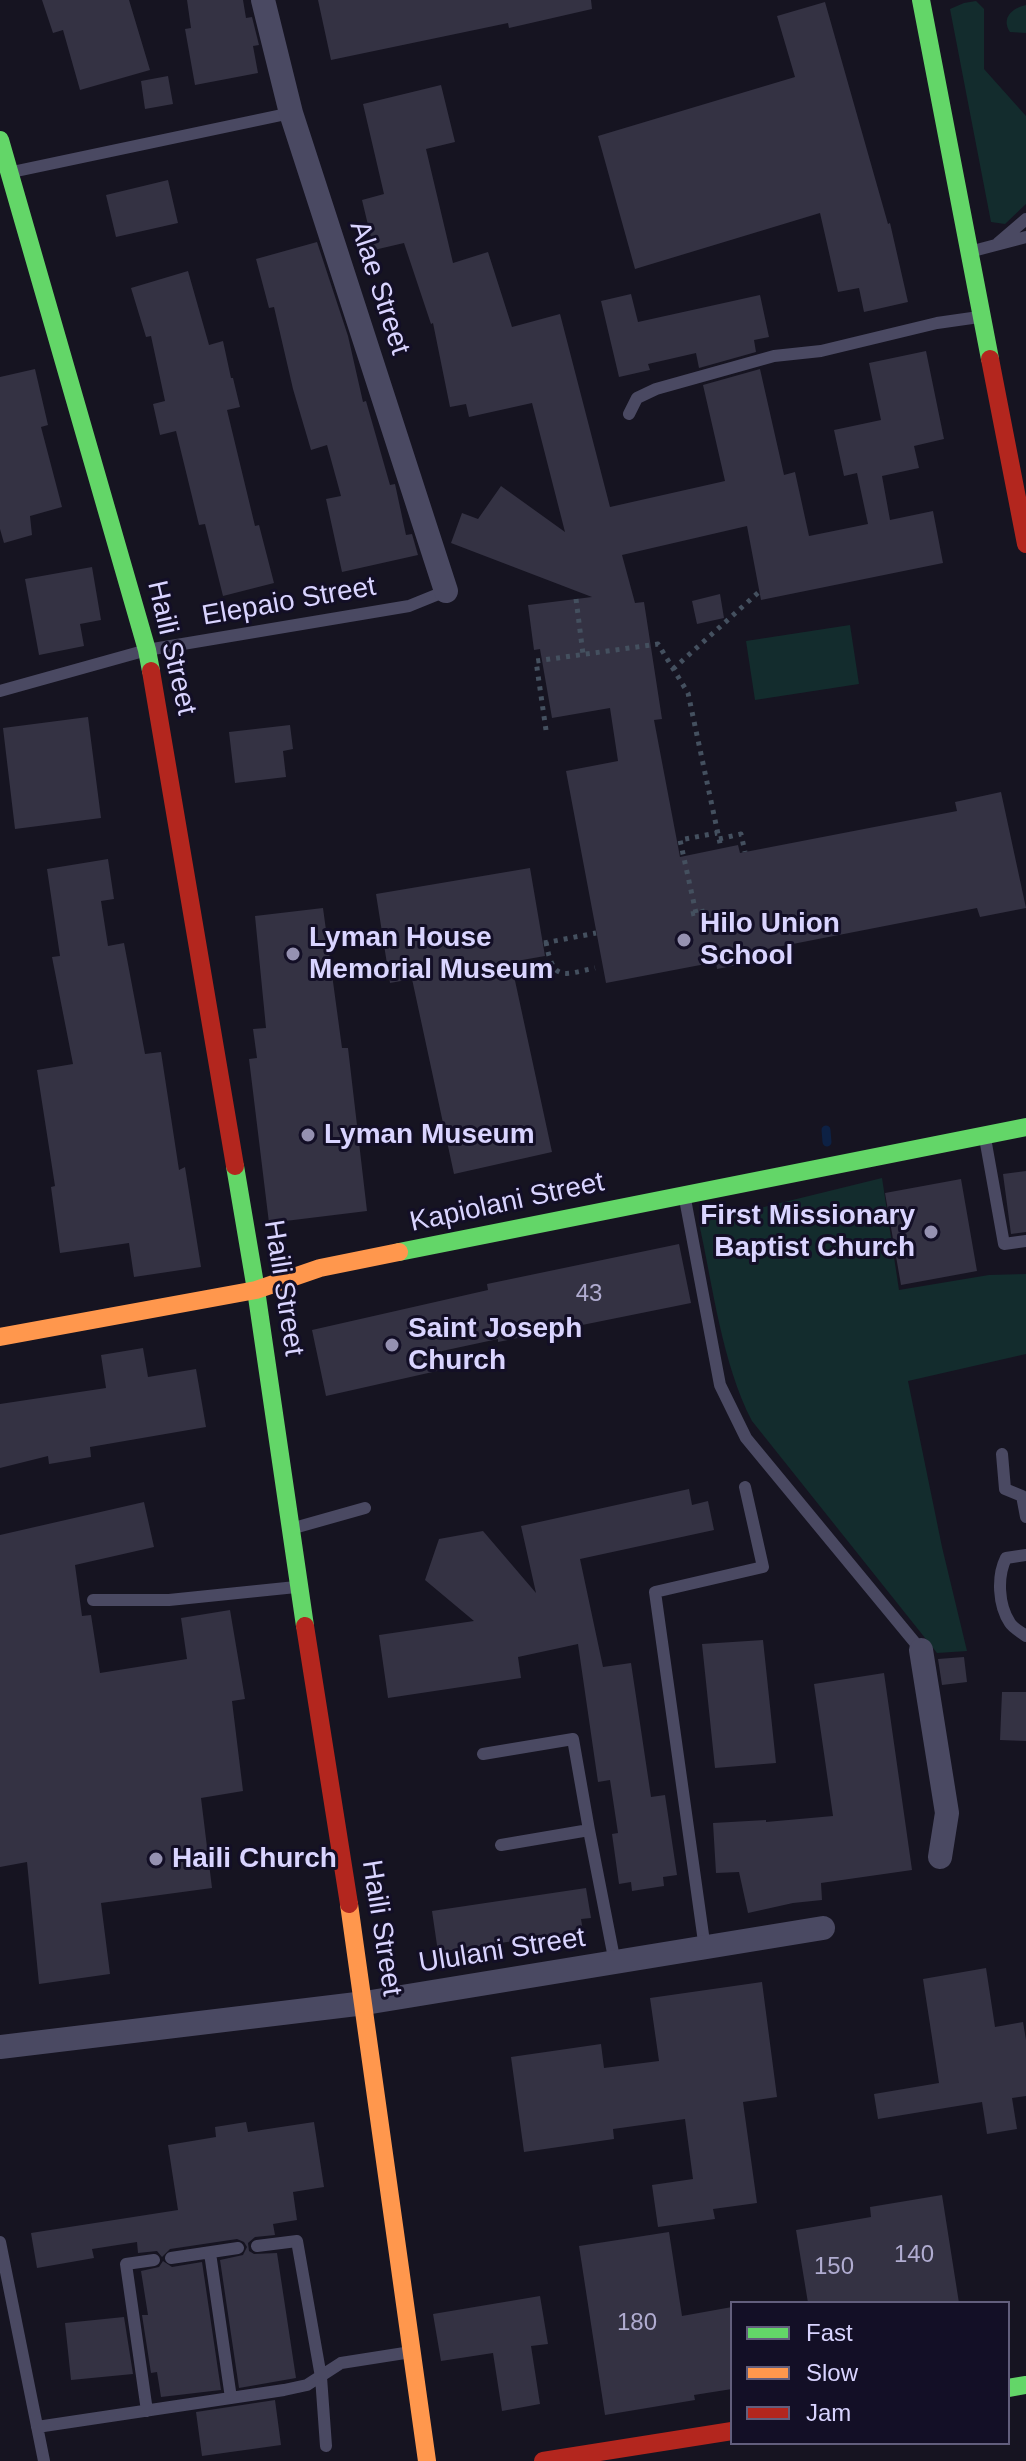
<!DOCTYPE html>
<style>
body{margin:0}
#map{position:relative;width:1026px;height:2461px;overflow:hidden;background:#161421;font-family:Helvetica,sans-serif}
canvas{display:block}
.legend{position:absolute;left:730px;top:2301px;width:280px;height:144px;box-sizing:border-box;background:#130f26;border:2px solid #625e7d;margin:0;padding:10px 14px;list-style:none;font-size:24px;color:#d9d4ff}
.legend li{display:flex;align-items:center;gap:16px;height:40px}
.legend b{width:40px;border:2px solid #625e7d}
</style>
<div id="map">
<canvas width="1026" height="2461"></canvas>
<ul class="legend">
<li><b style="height:10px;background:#63d668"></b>Fast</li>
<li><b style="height:10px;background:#ff974d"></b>Slow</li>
<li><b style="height:10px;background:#b3261e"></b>Jam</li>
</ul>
</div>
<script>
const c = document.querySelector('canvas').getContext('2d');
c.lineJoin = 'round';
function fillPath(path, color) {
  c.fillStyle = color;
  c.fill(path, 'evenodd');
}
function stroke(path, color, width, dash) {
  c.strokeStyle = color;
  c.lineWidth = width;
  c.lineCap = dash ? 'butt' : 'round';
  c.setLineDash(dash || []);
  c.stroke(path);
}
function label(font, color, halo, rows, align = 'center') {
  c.font = font + ' Helvetica,sans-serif';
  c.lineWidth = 6;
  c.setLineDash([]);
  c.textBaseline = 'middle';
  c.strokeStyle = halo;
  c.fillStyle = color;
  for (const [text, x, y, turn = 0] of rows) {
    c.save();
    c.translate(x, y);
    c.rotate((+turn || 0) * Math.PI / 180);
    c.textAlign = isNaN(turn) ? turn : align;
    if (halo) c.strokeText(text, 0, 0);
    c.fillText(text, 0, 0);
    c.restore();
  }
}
const green = new Path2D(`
 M976,1l8,8v60l42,47v88l-21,20 -14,-2 -41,-213 14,-6z
 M1026,5v28l-16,-1c-9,-14 2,-24 16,-27z
 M850,625l9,59 -104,16 -9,-59z
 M882,1178l17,112 90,-15 37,-1v80l-118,27 34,166 25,104 -30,2 -185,-232c-30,-58 -39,-134 -53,-198z`);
const stream = new Path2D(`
 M826,1130l1,12`);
const building = new Path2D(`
 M42,0h87l21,70 -70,20 -17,-60 -10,3z
 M187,0h56l3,18 6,-1 7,28 -6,1 5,27 -63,12 -10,-56 6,-1z
 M318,0h273l1,9 -83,19 -1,-5 -177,37z
 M825,2l63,222 2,-1 18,79 -44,10 -5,-24 -21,4 -18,-79 -185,56 -37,-133 197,-59 -18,-61z
 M168,76l5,28 -28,5 -4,-28z
 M441,85l14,57 -29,7 27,114 35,-11 24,75 48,-13 50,193 115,-26 -22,-96 57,-16 24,106 11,-3 14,64 59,-12 -11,-51 -13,3 -10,-46 47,-10 -12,-57 57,-12 18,88 -30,7 5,22 -37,8 8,44 43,-9 10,52 -182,37 -14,-74 -125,29 13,48 9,-1 18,117 -8,1 26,137 58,-12 2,8 217,-42 -2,-9 46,-10 25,116 -46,9 -3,-9 -215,42 1,10 -46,9 -1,-7 -110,21 -40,-212 52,-10 -8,-53 -58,10 -12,-69 -6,1 -6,-45 64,-8 -141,-54 11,-30 16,6 23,-33 64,46 -33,-129 -63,14 -3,-13 -16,3 -17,-84 -2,1 -27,-81 -30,7 -12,-50 22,-6 -21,-90z
 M168,180l10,43 -62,14 -10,-42z
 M317,242l31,94 15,66 3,-1 24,84 5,-1 11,51 6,-1 6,21 -76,17 -16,-73 15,-3 -14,-51 -16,5 -18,-61 -19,-82 -5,1 -13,-49z
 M188,271l21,74 14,-4 8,37h2l7,29 -13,3 28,116 4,-1 15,58 -51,13 -18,-72 -6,1 -23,-94 -16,4 -7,-31 12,-3 -14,-65 -5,1 -15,-49z
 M631,294l7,28 122,-27 9,42 -15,3 2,12 -57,16 -3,-15 -48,11 2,6 -31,7 -18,-76z
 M35,369l13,56 -7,2 21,80 -32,9 2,19 -28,8 -4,-14v-152z
 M92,567l9,53 -21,4 4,22 -45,9 -14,-76z
 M720,594l4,24 -27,6 -5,-23z
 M88,717l13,101 -86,11 -12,-101z
 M290,725l3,24 -10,2 3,26 -51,6 -6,-51z
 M108,859l6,40 -13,2 7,45 16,-3 21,111 16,-2 18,118 6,-3 16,100 -67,10 -5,-34 -69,10 -9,-66 4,-1 -18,-116 36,-6 -21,-107 8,-1 -13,-87z
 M530,868l15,88 -34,6 41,190 -98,22 -42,-195 -22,4 -14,-89z
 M323,908l19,140h6l19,163 -98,12 -20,-164 8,-1 -4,-29 13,-1 -11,-112z
 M1026,1171v61l-15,2 -8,-60z
 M961,1179l16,92 -76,14 -16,-92z
 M679,1244l12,59 -193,39v-3l-56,12 4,18 -120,27 -14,-66 176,-40 -1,-6z
 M143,1348l5,29 48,-8 10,58 -116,20 1,10 -42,7 -1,-8 -48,12v-64l106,-16 -5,-33z
 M689,1489l3,16 16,-4 6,29 -134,29 23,108 28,-4 20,134 14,-2 12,80 -14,2 1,9 -32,5 -1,-9 -12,2 -7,-50 6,-1 -8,-53 -12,2 -20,-138 -60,13 3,21 -133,20 -9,-63 95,-14 -49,-41 14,-41 44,-8 53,62 -15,-67z
 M144,1502l10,45 -79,18 7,51 9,-1 9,58 87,-14 -6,-41 49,-8 15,89 -13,2 11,90 -42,7 11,90 -111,15 9,71 -71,10 -12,-122 -27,5v-332z
 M763,1640l13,123 -61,5 -13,-124z
 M964,1657l3,25 -25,3 -4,-26z
 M884,1673l28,197 -91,13 1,17 -29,3 -45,10 -9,-41 -23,1 -3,-50 53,-3v2l67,-6 -19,-132z
 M1002,1692h24v49l-26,-1z
 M586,1888l5,30 -10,1 2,12 -145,21 -6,-41z
 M986,1968l9,59 28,-5 3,18v56l-14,2 5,31 -30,5 -5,-32 -104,17 -4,-25 65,-11 -16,-104z
 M762,1982l15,115 -34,5 14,101 -44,6 2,10 -57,8 -6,-42 41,-6 -8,-60 -72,10 1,10 -90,13 -13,-95 90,-13 3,24 55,-7 -9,-63z
 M246,2122l2,10 66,-10 10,65 -31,5 4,28 -24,4 2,11 -20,2 -7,6 1,8 5,3 23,-1 19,125 -57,10 -19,-128 23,-5 4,-8 -3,-5 -7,-3 -67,10 -8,8 -5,-6 -19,2 -1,-11 -45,7 2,9 -57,10 -6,-35 147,-23 -10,-65 48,-8 -1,-10z
 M942,2195l17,108h-151l-12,-73 75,-13 -1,-10z
 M669,2232l13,84 50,-9v82l-38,6 1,5 -90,15 -26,-169z
 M163,2261l9,6 30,-5 19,128 -60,7 -4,-25 -6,1 -9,-58h6l-7,-44 18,-4z
 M540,2296l8,48 -17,2 9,58 -38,7 -9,-58 -52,8 -8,-47z
 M124,2317l9,57 -62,6 -6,-57z
 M275,2400l6,45 -79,11 -6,-44z`);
const path = new Path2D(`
 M576,599l7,55
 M673,669l87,-78
 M546,730l-10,-69 122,-17 30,49 33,155
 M719,839l22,-5 4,18
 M696,913l-16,-73 37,-7
 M691,914l14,-3
 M546,942c7,40 16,33 49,26
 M544,943l52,-10`);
const lane = new Path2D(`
 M12,172l279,-59
 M998,243l28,-24
 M973,251l53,-14
 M629,414l8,-16 19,-9 118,-33 47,-5 116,-28 42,-6
 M0,691l147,-41 262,-44 37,-15
 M985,1138l19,106 22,-3
 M685,1199l35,186 26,53 175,212
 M1002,1454l3,35 17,7 4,21
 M294,1528l71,-20
 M1026,1555l-20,3c-9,18 -8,47 4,65 3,5 11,9 16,13
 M93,1600h76l127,-13
 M483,1754l90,-15 16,91
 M501,1845l88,-15 26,133
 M705,1949l-50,-357 108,-25 -18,-80
 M0,2242l44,219
 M257,2246l40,-5 24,136 5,69
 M210,2253l21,145
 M171,2258l67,-10
 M147,2411l-21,-147 28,-4
 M37,2427l247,-37 23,-5 34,-22 70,-11`);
const street = new Path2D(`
 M263,0l28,113 155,478
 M921,1650l26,163 -7,44
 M0,2047l365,-44 458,-75`);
const fast = new Path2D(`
 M921,0l69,359
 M0,140l147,510 4,21
 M235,1166l21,124 49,336
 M399,1252l627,-125
 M1008,2388l18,-3`);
const slow = new Path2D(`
 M0,1337l256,-47 64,-22 79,-16
 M349,1904l78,557`);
const jam = new Path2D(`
 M990,359l36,185
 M151,671l84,495
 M305,1626l44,278
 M543,2461l189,-30`);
const markers = [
 [684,940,8,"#9591b1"],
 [293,954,8,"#9591b1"],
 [308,1135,8,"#9591b1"],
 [931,1232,8,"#9591b1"],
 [392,1345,8,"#9591b1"],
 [156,1859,8,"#9591b1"]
];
const numberNames = [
 ["43",589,1294],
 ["140",914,2255],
 ["150",834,2267],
 ["180",637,2323]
];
const streetNames = [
 ["Alae Street",379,288,72],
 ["Elepaio Street",289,602,-10],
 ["Haili Street",171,648,77],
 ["Kapiolani Street",507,1203,-12],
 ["Haili Street",283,1288,81],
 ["Haili Street",381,1928,81],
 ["Ululani Street",502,1951,-9]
];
const poiNames = [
 ["Hilo Union",700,924],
 ["School",700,956],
 ["Lyman House",309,938],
 ["Memorial Museum",309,970],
 ["Lyman Museum",324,1135],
 ["First Missionary",915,1216,"right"],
 ["Baptist Church",915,1248,"right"],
 ["Saint Joseph",408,1329],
 ["Church",408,1361],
 ["Haili Church",172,1859]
];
fillPath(green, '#132c2d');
stroke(stream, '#0d2144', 9);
fillPath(building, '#343243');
stroke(path, '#44505f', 5, [4, 6]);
stroke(lane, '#4a4962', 12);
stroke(street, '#4a4962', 24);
stroke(fast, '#63d668', 18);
stroke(slow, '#ff974d', 18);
stroke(jam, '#b3261e', 18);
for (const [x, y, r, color] of markers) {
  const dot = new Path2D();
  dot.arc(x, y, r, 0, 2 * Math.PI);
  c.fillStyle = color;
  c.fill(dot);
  stroke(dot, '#130f26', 3);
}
label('24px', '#b0acd0', null, numberNames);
label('28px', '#d9d4ff', '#130f26', streetNames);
label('bold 28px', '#d9d4ff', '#130f26', poiNames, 'left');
</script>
